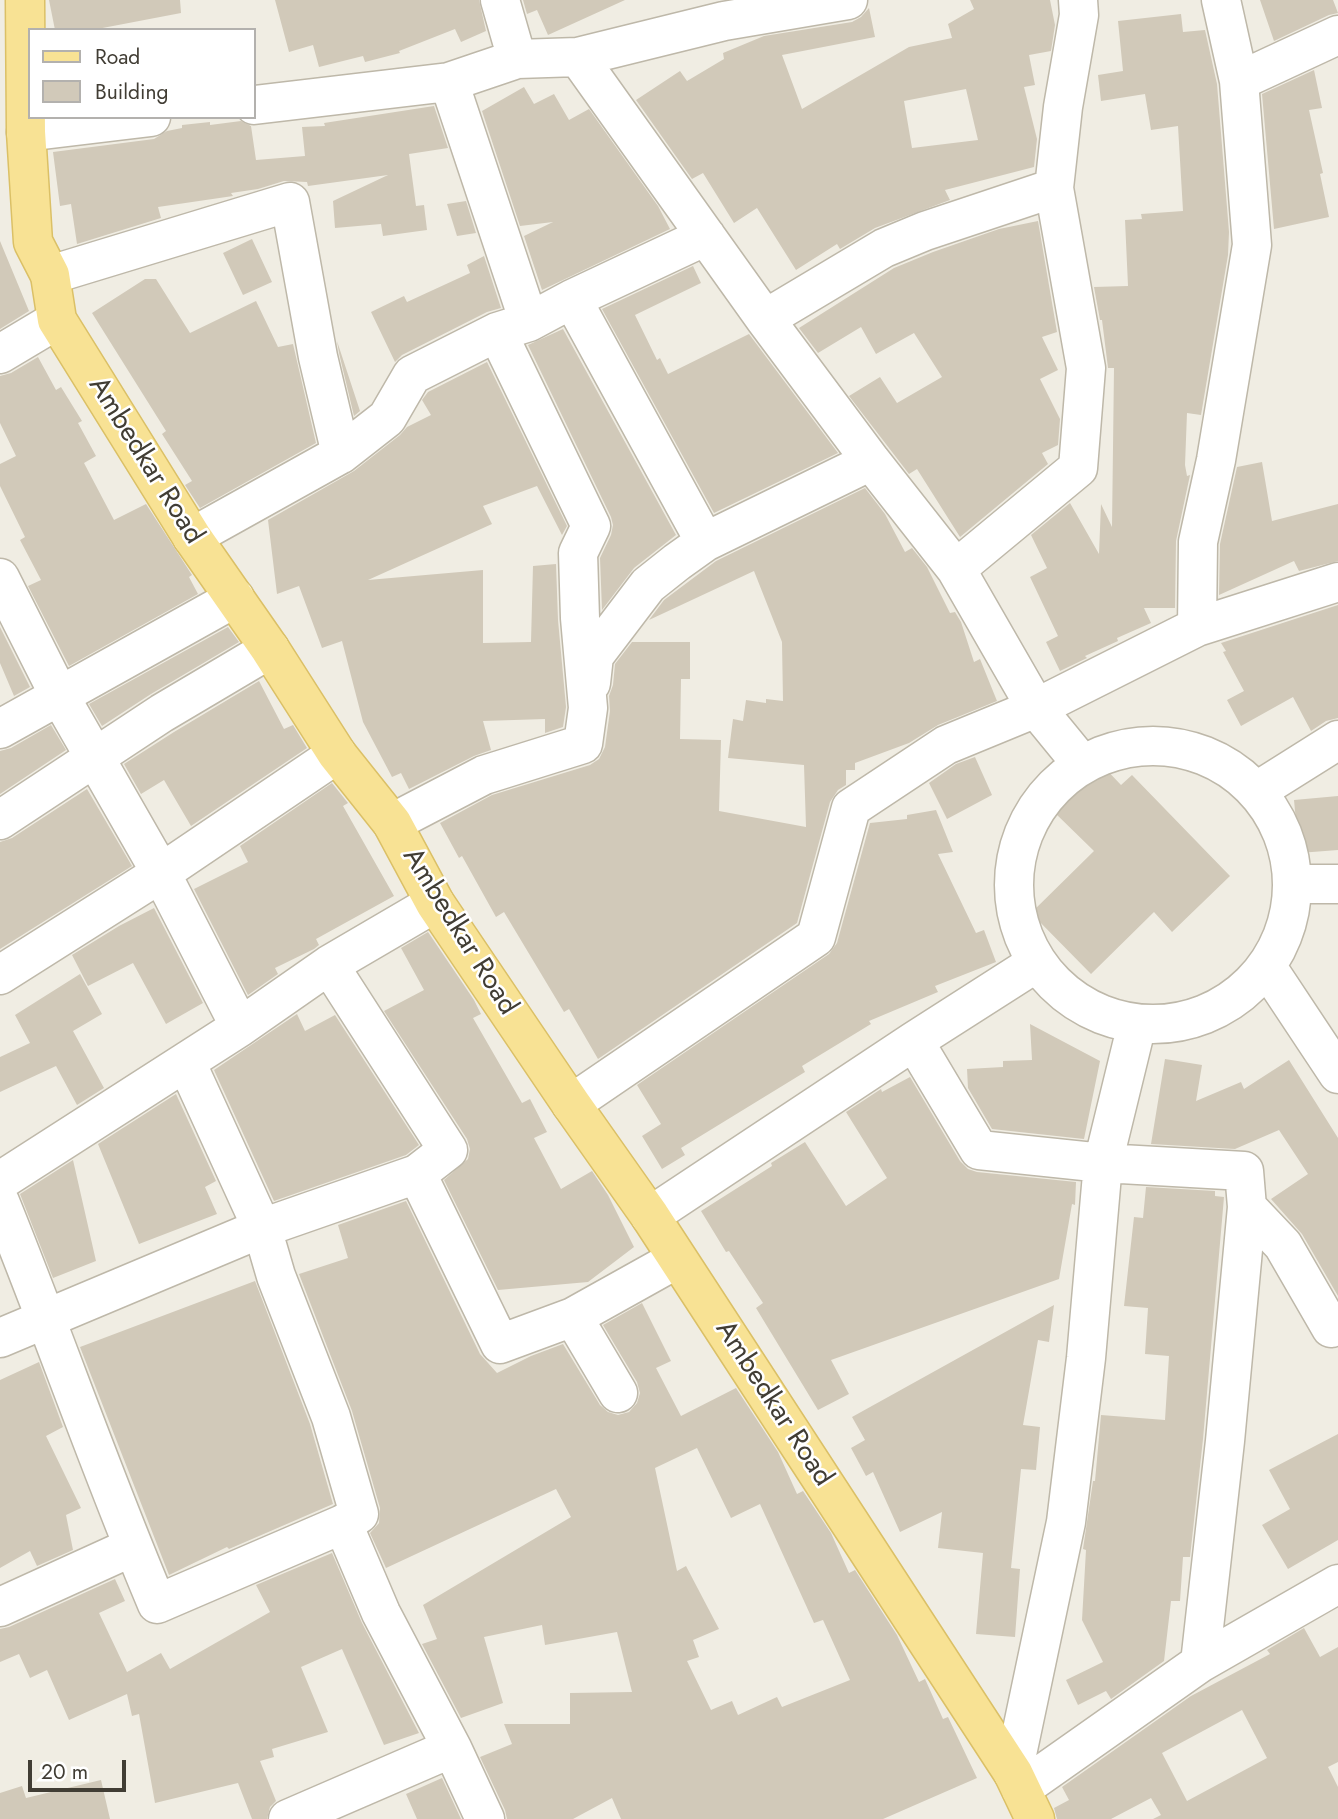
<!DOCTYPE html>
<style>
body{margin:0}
#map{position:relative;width:1338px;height:1819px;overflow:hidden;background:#f0ede3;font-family:Jost,sans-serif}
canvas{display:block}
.legend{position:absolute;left:28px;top:28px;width:228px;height:91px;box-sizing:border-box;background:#fff;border:2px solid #b3b1ae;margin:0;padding:9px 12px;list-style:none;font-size:21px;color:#413d34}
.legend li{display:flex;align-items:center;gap:14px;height:35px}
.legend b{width:35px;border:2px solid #b3b1ae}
.scale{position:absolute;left:28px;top:1760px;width:98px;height:32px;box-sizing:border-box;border:4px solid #413d34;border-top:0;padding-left:9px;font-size:21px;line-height:24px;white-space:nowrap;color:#413d34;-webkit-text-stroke:5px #fff;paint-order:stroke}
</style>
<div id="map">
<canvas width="1338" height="1819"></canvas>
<ul class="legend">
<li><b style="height:9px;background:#f8e294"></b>Road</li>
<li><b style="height:19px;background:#d1c9b9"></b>Building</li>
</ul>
<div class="scale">20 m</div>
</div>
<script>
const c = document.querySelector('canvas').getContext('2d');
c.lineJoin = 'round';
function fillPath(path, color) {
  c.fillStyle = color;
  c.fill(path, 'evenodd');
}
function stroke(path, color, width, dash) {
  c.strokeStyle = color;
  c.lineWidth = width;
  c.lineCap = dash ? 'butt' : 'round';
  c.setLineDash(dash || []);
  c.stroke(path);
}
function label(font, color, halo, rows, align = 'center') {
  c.font = font + ' Jost,sans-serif';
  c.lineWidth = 5;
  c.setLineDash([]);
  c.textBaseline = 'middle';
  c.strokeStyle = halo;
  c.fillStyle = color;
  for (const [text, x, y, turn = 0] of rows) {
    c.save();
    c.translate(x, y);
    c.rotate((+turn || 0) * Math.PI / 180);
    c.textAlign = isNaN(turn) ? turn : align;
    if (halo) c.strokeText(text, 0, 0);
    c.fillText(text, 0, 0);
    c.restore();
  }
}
const building = new Path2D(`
 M49,0h131l1,13 -89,17h-37z
 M275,0h204l7,31 -25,11 -6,-13 -56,22 1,2 -35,9 -2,-6 -44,11 -6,-22 -24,7z
 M523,0h102l-77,35 -11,-25 -10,4z
 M970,0h80l5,25 -4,26 -22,4 6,30 -11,2 13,52 -3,28 -89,23 5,10 -75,28 -35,21 -3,-5 -41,26 -39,-62 -23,15 -31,-50 -11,6 -56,-79 44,-29 7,10 37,-22 -1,-6 41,-17 88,-14 9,-5 8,-9 6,29 -93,18 20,54 107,-62 43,-9 -4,-14 26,-15zM966,89l12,51 -66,8 -8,-47z
 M1260,0h73l5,13 -9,2 -55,26z
 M1181,14l2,18 22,-2 12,54 12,148 -1,23 -27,160 -14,-2 -2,52 2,11 3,-1 -14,66 -1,67h-31l7,15 -34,15 1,3 -33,15 2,2 -27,13 -14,-29 12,-6 -28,-59 17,-9 -16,-33 39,-32 29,51 2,-50 11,23 2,-159h-6l-6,-48h-2l-6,-33 34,-1 -3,-66 17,-1 -1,-5 42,-3 -5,-85 -27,4 -6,-36 -44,7 -3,-26 25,-4 -5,-50z
 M1314,70l8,38 -13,2 14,63 -3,1 9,43 -55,12 -12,-135z
 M524,87l10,17 20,-10 15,26 20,-11 69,97 12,23 -128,61 -18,-54 29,-14 -33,4 -38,-115z
 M434,106l14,42 -39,6 7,52 8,-1 3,25 -44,6 -2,-12 -46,4 -2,-27 55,-26 -80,11 -1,-4 -23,-1 -26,8 -27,4 2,3 -75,11 3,11 -84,26 -6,-40 -11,2 -7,-54 101,-13 13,-8 15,-3v-3l28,-3v3l31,-4 10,5 5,34 49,-4 -3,-29 23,-1 -1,-3z
 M466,201l10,32 -19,3 -10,-32z
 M1038,221l19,111 -15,5 16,33 -18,9 20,40 -2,26 -16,8 6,11 -88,73 -43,-68 -8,5 -60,-78 31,-19 17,26 45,-26 -28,-44 -38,21 -15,-27 -43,26 -19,-25 95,-60 39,-16 66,-23z
 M252,239l20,43 -29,13 -20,-42z
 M0,241l29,70 -29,18z
 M484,256l17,52 -14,4 -85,43 -7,7 -24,-50 33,-16 3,6 63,-29 -3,-8z
 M693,266l8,17 -66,32 22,45 3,-2 8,16 81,-40 89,119 -124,60 -112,-204z
 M145,279h11l34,54 66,-32 22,46 15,-3 23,99 -116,65 -15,-23 7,-4 -30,-47 4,-3 -74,-118z
 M563,329l113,206 -42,33 -32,42 -2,-52 11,-23 2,-10 -2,-8 -83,-172z
 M337,341l23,70 -6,5 -15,-63z
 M38,357l18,33 5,-3 21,34 -4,2 18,33 -12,7 30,57 32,-16 46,71 -3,2 9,17 -129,72 -41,-80 13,-6 -21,-40 5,-3 -25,-51v-22l16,-8 -16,-33v-47l11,-3z
 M487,362l80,164 -5,9 -25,-49 -54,20 9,18 -124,56 115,-10v73l48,-1 2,-76 23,-2 2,56 8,87 -3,20 -18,6v-14l-62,2 8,29 -17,6 -65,33 -8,-16 -9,4 -29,-55 -21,-81 -20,7 -23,-62 -22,8 -9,-74 86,-49 46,-36 7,-8 24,-12 -9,-15 6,-8z
 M1262,462l10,59 66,-17v57l-39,10 -5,-10 -75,34 1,-51 17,-77z
 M865,488l20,26 20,38 7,-4 15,19 23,46 5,-1 6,10 13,40 6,-3 17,42 -59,24 -29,18 -54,20v7h-9v15l-8,5 -8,12 -33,121 -199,136 -29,-50 -5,3 -60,-100 -8,5 -34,-61 -3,2 -19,-35 52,-28 98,-30 9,-6 6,-12 5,-36 -1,-15 4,-11 2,-21 17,-22h58v37h-9l-1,60 41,1 -2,71 87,16 -2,-62 -76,-7 5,-39 10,2 3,-21 20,3v-4l17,2 -1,-59 -28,-71 -105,49 15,-20 52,-39z
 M1338,605v113l-12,3 -15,10 -18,-34 -52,29 -14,-26 17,-9 -21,-39 3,-1 -5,-8z
 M0,627l30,60 -16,9 -14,-33z
 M228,627l11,15 -88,52 -49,32 -13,-22z
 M259,681l25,48 9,-4 14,23 -116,78 -27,-46 -23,14 -17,-30 50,-32z
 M51,725l15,25 -66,44v-43l11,-3z
 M975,757l17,38 -45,24 -18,-36 27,-19z
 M1102,765l19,20 11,-10 98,101 -58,56 -18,-20 -63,62 -60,-61 63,-62 -40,-39 27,-28 14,-5z
 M332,783l16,20 -5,3 51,90 -78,43 3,6 -5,4 -39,19 3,6 -30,21 -54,-106 54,-27 -8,-16z
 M87,789l45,77 -132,83v-107l12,-4z
 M1338,796v54l-39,3 -5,-53z
 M936,810l17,42 -15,2 38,79 8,-3 12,32 -61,24 3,6 -69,29 2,3 -69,42 3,6 -124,76 4,7 -23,14 -20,-33 19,-12 -24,-39 192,-131 8,-11 33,-120 37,-4v-4z
 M154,908l49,95 -37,21 -33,-61 -45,23 -16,-31 47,-29z
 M428,932l46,68 7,14 -8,4 49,85 8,-4 17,33 -13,6 27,51 31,-18 16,24 26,52 -46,35 -90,8 -54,-110 24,-21 2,-10 -3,-10 -83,-128 40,-21 -23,-42z
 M80,974l22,40 -29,17 31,57 -27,17 -21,-39 -56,26v-35l30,-14 -15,-28z
 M297,1014l8,17 30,-16 84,130 -13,10 -132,46 -60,-131z
 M1030,1024l70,37 -16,78 -92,-10 -24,-41 -1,-19 36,-2v-6l29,-1z
 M1165,1059l37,6 -6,36 45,-19 3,7 45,-29 49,78v158l-36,-62 -31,-35 37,-25 -29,-44 -44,19 -84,-5z
 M910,1077l50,84 8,8 9,3 99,10 -1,23 -3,-1 -13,75 -228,81 18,34 -31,16 -62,-102 7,-5 -34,-52 -3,1 -25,-41 71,-45 -1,-3 34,-21 41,64 41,-28 -41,-66 35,-23 1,3z
 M176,1094l40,87 -11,6 12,27 -78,30 -41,-100z
 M73,1160l23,101 -43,17 -33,-84z
 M1146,1187l69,4v5l9,1 -21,242 -13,118h-7l-3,44h-9l-7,60 -53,38 -5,-8 -28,14 -12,-25 37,-18 -21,-42 4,-70 -3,-1 10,-68h2l6,-66 64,5 4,-64 -24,-2 3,-46 -24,-2 10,-89 9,1z
 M406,1201l74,153 17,19 34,-17 32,-12 37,61 8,7 10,3 11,-3 8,-9 3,-10 -3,-11 -34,-57 39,-22 29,58 -15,7 25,48 55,-28 42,64 19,42 6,-3 28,42 18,40 6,-3 42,65 22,47 6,-3 18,40 5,-2 29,61 -94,41h-262l-9,-21 -39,21h-66l-2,-9 -25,-53 32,-13 -8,-20h66v-31l62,-1 -15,-60 -72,13 -3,-20 -58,12 19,66 -42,15 -39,-74 15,-5 -14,-34 148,-88 -15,-28 -170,79 -16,-35 9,-10 1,-15 -28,-97 -53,-137 49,-16 -10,-33zM697,1448l34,70 29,-14 54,119 9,-3 27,60 -68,27 -5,-10 -39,18 -6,-14 -21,9 -24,-49 12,-4 -6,-17 26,-11 -33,-63 -9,5 -22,-103z
 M255,1281l55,143 23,80 -104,45 -2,-2 -58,28 -89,-228z
 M1054,1305l-5,37 -11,-2 -15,85 17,2 -4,43 -15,-1 -10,99 9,1 -5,68 -39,-3 7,-81 -45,-5 4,-36 -42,20 -27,-60 -7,4 -15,-28 14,-8 -13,-23z
 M39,1362l24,65 -17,9 35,72 -15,7 7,35 -36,16 -7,-15 -30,17v-188z
 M1338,1434v106l-50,29 -26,-44 28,-16 -21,-39z
 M332,1553l30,70 57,110 -35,12 -42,-96 -41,18 27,65 -56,17 2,8 -14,4 16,40 -6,6 -3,12h-15l-14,-36 -83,20 -16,-89 -7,2 -5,-22 -58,26 -22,-50 -17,8 -11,-24 -19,8v-33l9,-2 106,-48 10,22 -26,12 28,59 34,-19 9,16 100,-57 -14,-27z
 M1304,1628l16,29 18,-10v115l-10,5 10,20v32h-185l8,-4 -10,-17 -40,21h-54l-3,-11 15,-8 -7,-13 129,-91 79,-42 -3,-4zM1242,1710l25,48 -80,43 -25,-48z
 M442,1778l19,41h-44l-11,-25z
 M101,1780l9,39h-110v-26l22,-7 4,12z`);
const minor = new Path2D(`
 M500,0l17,59
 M1221,0l18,81 13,164 -36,215 -18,82 -1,85 141,-45
 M578,57l146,-36 124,-21
 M1239,81l99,-46
 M449,82l80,240
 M254,105l195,-23 68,-23 61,-2 187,262 106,142 85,108 80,139 -90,37 -95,63 -35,129 -245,167
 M26,132l125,-15
 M50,275l240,-73 28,155 23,97
 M572,299l133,243
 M765,319l119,-71 41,-17 129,-43
 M0,354l57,-34
 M192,537l149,-83 46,-36 25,-43 85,-43 32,-10 43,-23 134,-63
 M956,569l122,-101 8,-100 -32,-180 9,-81 16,-92 -1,-15
 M0,578l59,117 102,178 79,154
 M591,683l3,-27 54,-71 29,-23 28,-20 166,-81
 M0,729l235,-131
 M1014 885a139 139 0 1 1 278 0a139 139 0 1 1-278 0Z
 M1081,763l-45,-55 161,-81
 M1257,791l81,-51
 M0,820l162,-107 108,-64
 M392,823l92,-48 99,-31 5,-36 -8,-90 -2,-65 13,-27 -94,-194
 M1293,884h45
 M1267,967l71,107
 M0,975l161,-102 176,-119
 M914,1041l65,109 124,13 141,8 3,36 -22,234 -25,222
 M417,1174l83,170 73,-27 104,-58
 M0,1181l240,-154 89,-62 106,-62
 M0,1202c54,133 101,270 157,402l186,-80 16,-10 -28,-97 -55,-141 -14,-48 -76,-166
 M1247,1207l36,38 48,83
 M650,1216l264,-175 122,-78
 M573,1317l45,76
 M0,1338l262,-110 155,-54 31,-24 -119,-185
 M343,1524l38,89 71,135 33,71
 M0,1607l132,-60
 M1013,1773l53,-251 20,-164 17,-195 34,-139
 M1021,1789l179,-126 138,-79
 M288,1819l164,-71`);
const major = new Path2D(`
 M25,0l1,132 7,110 17,33 7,45 135,217 78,112 67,105 55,69 43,80 136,201 79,112 363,557 22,46`);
const streetNames = [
 ["Ambedkar Road",145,461,58],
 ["Ambedkar Road",459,932,58],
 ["Ambedkar Road",773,1404,57]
];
fillPath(building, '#d1c9b9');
stroke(minor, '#beb8a9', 41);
stroke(major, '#dbc066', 41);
stroke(minor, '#fff', 38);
stroke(major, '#f8e294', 38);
label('28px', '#413d34', '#fff', streetNames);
</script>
